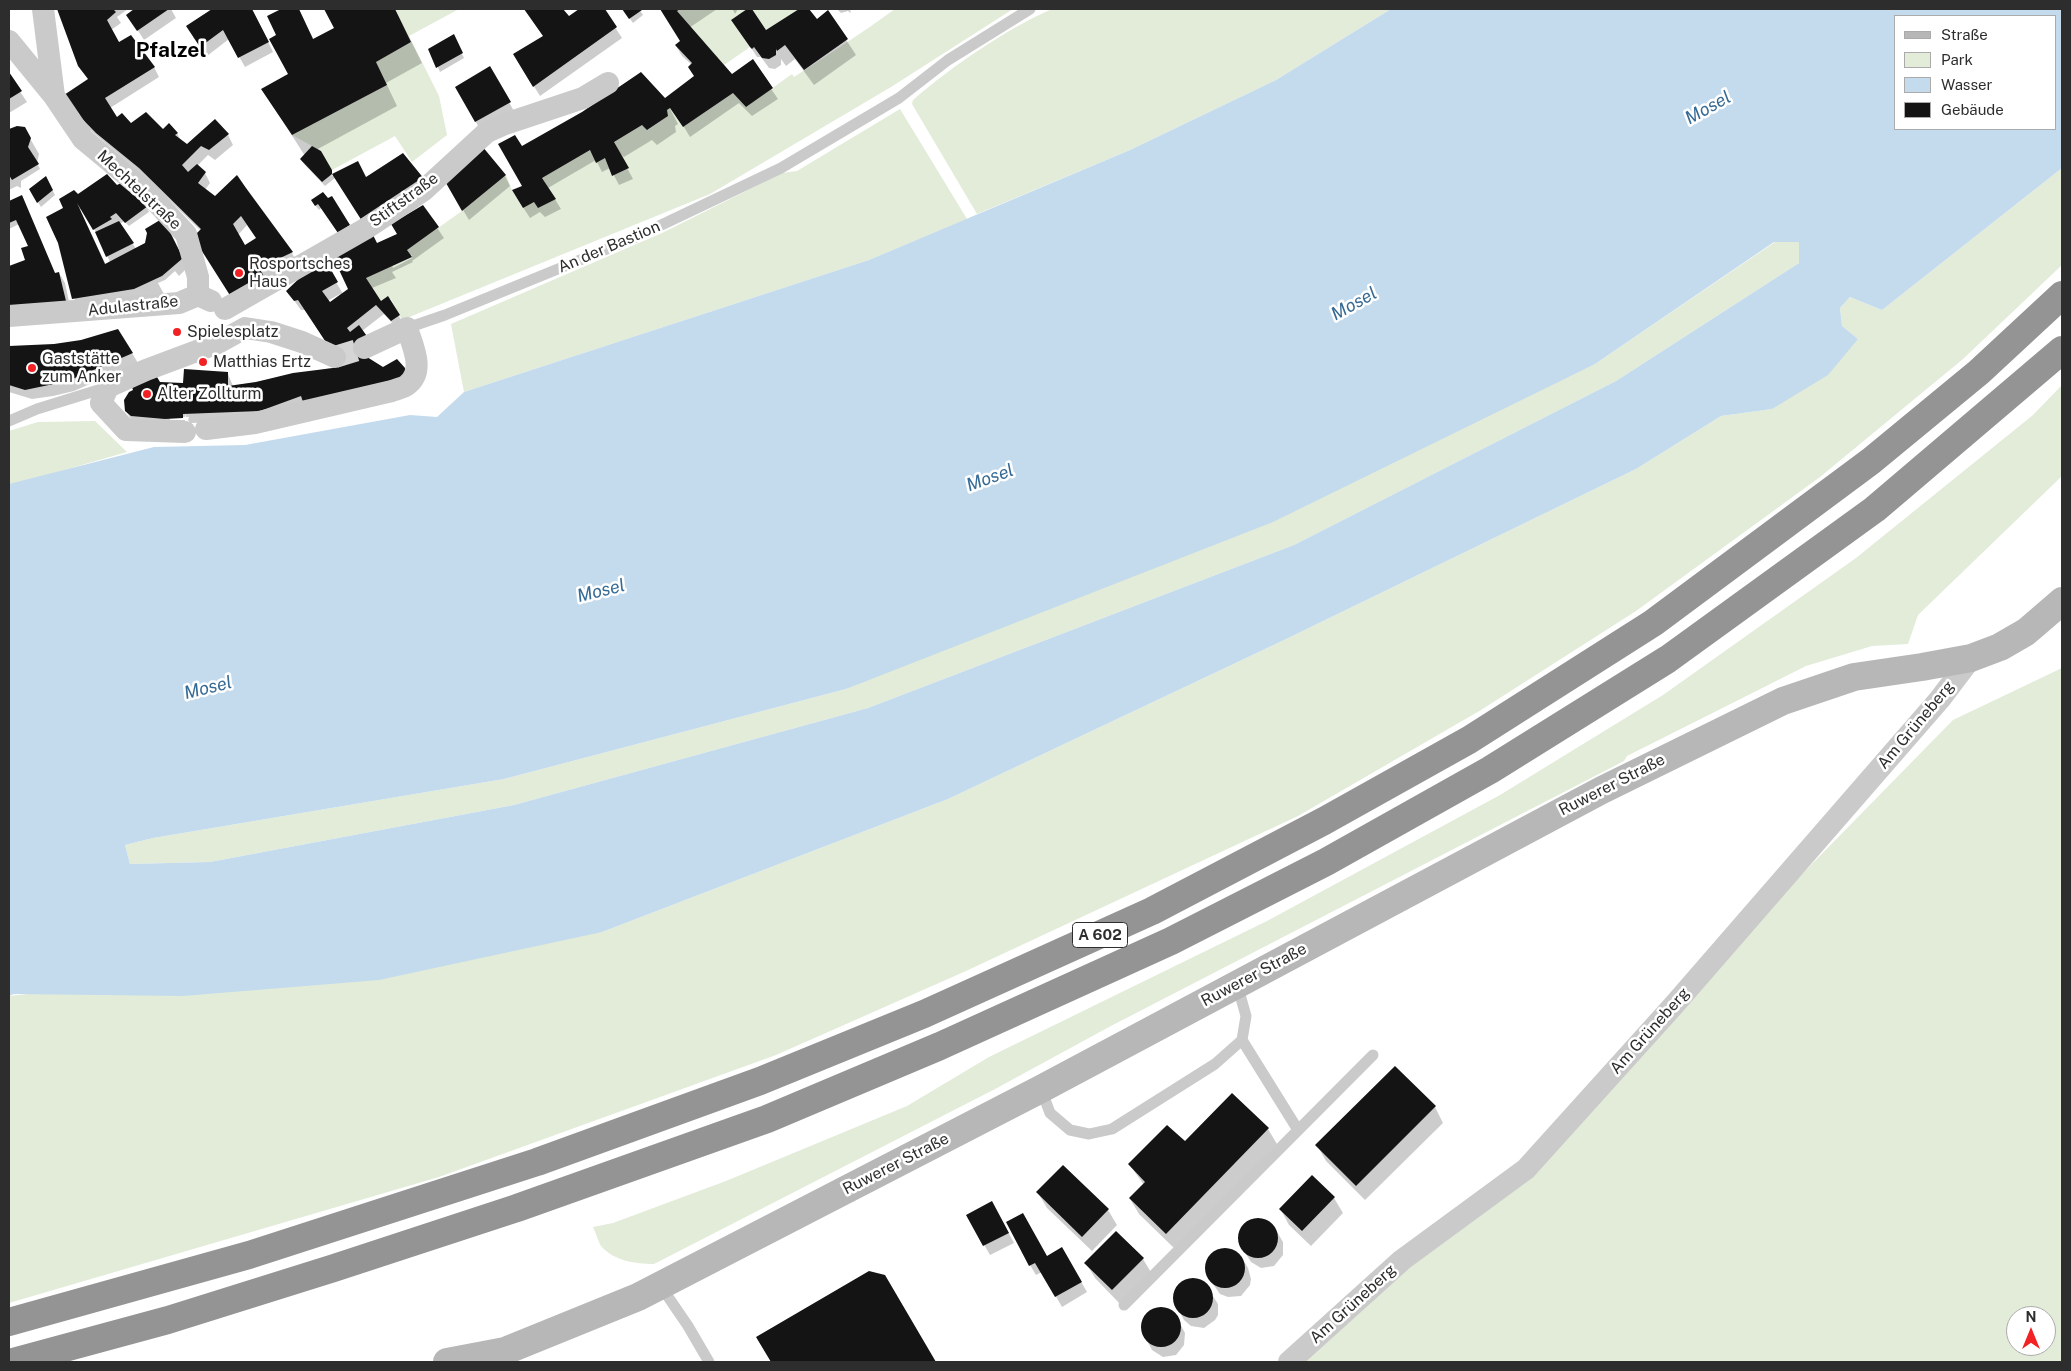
<!DOCTYPE html>
<meta charset="utf-8">
<style>
body{margin:0}
#map{position:relative;width:2071px;height:1371px;overflow:hidden;background:#fff;font-family:"Public Sans",sans-serif}
canvas{display:block}
.frame{position:absolute;inset:0;border:10px solid #2d2d2d;pointer-events:none}
.legend{position:absolute;left:1894px;top:15px;width:162px;height:115px;box-sizing:border-box;background:#fff;border:1px solid #ababab;margin:0;padding:6px 9px;list-style:none;font-size:15px;color:#2d2d2d}
.legend li{display:flex;align-items:center;gap:10px;height:25px}
.legend b{width:25px;border:1px solid #ababab}
.north{position:absolute;left:2006px;top:1306px;width:50px;height:50px;box-sizing:border-box;background:#fff;border:1px solid #ababab;border-radius:50%;rotate:0deg;font-size:14px;font-weight:700;line-height:20px;text-align:center;color:#2d2d2d}
.north::after{content:'';display:block;margin:auto;width:18px;height:22px;background:#f22124;clip-path:polygon(50% 0,100% 100%,50% 72%,0 100%)}
</style>
<div id="map">
<canvas width="2071" height="1371"></canvas>
<div class="frame"></div>
<ul class="legend">
<li><b style="height:6px;background:#b7b7b7"></b>Straße</li>
<li><b style="height:14px;background:#e2ecd9"></b>Park</li>
<li><b style="height:14px;background:#c4dbee"></b>Wasser</li>
<li><b style="height:14px;background:#141414"></b>Gebäude</li>
</ul>
<div class="north">N</div>
</div>
<script>
const c = document.querySelector('canvas').getContext('2d');
c.lineJoin = 'round';
function fillPath(path, color) {
  c.fillStyle = color;
  c.fill(path, 'evenodd');
}
function stroke(path, color, width, dash) {
  c.strokeStyle = color;
  c.lineWidth = width;
  c.lineCap = dash ? 'butt' : 'round';
  c.setLineDash(dash || []);
  c.stroke(path);
}
function label(font, color, halo, rows, align = 'center') {
  c.font = font + ' "Public Sans",sans-serif';
  c.lineWidth = 5;
  c.setLineDash([]);
  c.textBaseline = 'middle';
  c.strokeStyle = halo;
  c.fillStyle = color;
  for (const [text, x, y, turn = 0] of rows) {
    c.save();
    c.translate(x, y);
    c.rotate((+turn || 0) * Math.PI / 180);
    c.textAlign = isNaN(turn) ? turn : align;
    if (halo) c.strokeText(text, 0, 0);
    c.fillText(text, 0, 0);
    c.restore();
  }
}
const green = new Path2D(`
 M395,9h64l-50,27 30,60 8,39 -35,27 -17,-26 -63,34 -11,-19 -29,-16 95,-50 -11,-23 35,-20z
 M678,9h69l-16,11 19,27 -26,18 -47,-54z
 M752,9h47l-33,21z
 M895,9h118l-122,78 -181,107 -308,126 -11,-21 -10,2 -15,-23 45,-21 -4,-7 55,-39 44,-36 6,15 11,18 11,-6 4,5 18,-8 -14,-21 48,-28 6,13 9,-5 7,18 16,-7 -14,-27 28,-17 6,5 20,-14 -1,-6 3,-2 13,19 50,-34 13,14 46,-33 2,3c34,-22 68,-44 101,-68z
 M1052,9h339l-115,71 -146,70 -153,64 -65,-110 1,-4c38,-33 93,-71 139,-91z
 M900,109l67,110 -98,41 -405,132 -13,-68 211,-91 120,-60 15,-2z
 M2062,168v97l-99,94 -143,118 -184,134 -155,99 -183,106 -332,155 -190,84 -337,122 -430,126v-307l593,-64 346,-133 334,-158 354,-172 85,-53 51,-7 86,-70 -16,-13 -2,-18 10,-11 32,13z
 M1775,242h24v21l-183,118 -322,164 -426,163 -354,97 -304,57 -80,2 -5,-19 28,-7 351,-59 342,-90 749,-325z
 M2062,385v91l-144,139 -10,29 -36,2 -66,20 -179,90 -3,5 -515,266 -112,61 -343,176c-18,0 -40,-3 -53,-18 -3,-5 -5,-13 -8,-19l20,-4 113,-42 181,-75 82,-49 278,-136 233,-126 163,-100 193,-137 177,-143z
 M95,421l32,31 -118,34v-55l29,-9z
 M2062,668v694h-765l220,-197 436,-445zM2016,1316h30v30h-30z`);
const water = new Path2D(`
 M1391,9h671v159l-180,142 -32,-13 -10,11 2,18 16,13 -30,36 -56,34 -51,7 -85,53 -354,172 -334,158 -346,133 -223,48 -196,16 -169,-2 -5,2v-512l145,-37 91,-2 165,-30 27,2 27,-25 405,-132 261,-110 146,-70zM1895,16h160v113h-160zM1774,242h25v21l-183,118 -322,164 -426,163 -354,97 -304,57 -80,2 -5,-19 28,-7 351,-59 342,-90 427,-167 322,-158z`);
const shadow = new Path2D(`
 M58,9h70l-11,8 4,6 -10,7 8,13 35,24 5,10 -49,31 7,10 13,7 47,8 4,8 6,4 41,-10 5,10 -18,15 -7,-5 -11,11 8,7 5,10 -5,7 14,11 26,-13 47,65 5,10 -27,26 -69,-58 -54,-53 -63,-53 5,-45 -9,-15zM247,225l10,14 -12,8 -7,-12z
 M136,9h35l5,9 -32,22 -16,-25z
 M212,9h40l21,43 -28,15 -16,-28 -22,17 -14,-19z
 M284,9h14l16,31 21,-12 -9,-19h69l27,54 -36,20 11,23 -81,44 7,7 9,19 25,-13 8,15 59,3 -89,-3 -10,8 -21,-22 -3,-4 4,-4 -42,-66 27,-15 -12,-39 -9,-19z
 M524,9h37l8,9 13,-9h21l19,29 -82,58 -20,-32 24,-27z
 M623,9h16l4,6 -10,8z
 M662,9h55l-28,19 43,47 20,-14 26,38 -26,17 -13,-13 -49,34 -20,-33 -2,1 10,19 -3,2 1,6 -19,13 -5,-5 -28,17 -5,-4 14,26 -14,6 -9,-17 -8,4 -6,-12 -48,28 13,21 -16,8 -5,-5 -10,6 -11,-17 5,-15 -3,-38 143,-48 31,-23 -3,-12 -10,-9 -6,-10 6,-4z
 M725,9h13l-3,5 -2,-4z
 M750,9l16,23 35,-23h6l9,12 12,-9 28,43 -42,30 -19,-26 -9,7 -5,-7v6l-6,4 -6,-1 -8,-11h-4l-24,-37z
 M837,9h13l1,4 -3,-2 -7,2z
 M453,36l11,22 -24,14 -10,-23z
 M490,68l25,45 -34,18 -25,-44z
 M9,75l18,27 -18,11z
 M17,127l7,1 15,26 -2,9 3,6 -19,12v7l-4,-2 -8,4v-59z
 M505,176l5,10 -41,34 -22,-37z
 M46,178l9,17 -14,12 -11,-17z
 M116,186l31,21 2,5 -20,14 -5,-5 -4,3 16,25 11,-6 13,-22 27,47 -8,8 -4,-5 -10,9 -7,3 6,11 -85,14 -5,-10 -11,-88 15,-14zM81,209l16,25 13,28 -4,3 -26,-55z
 M323,193l-2,15 -2,2 -4,-5z
 M21,196l33,75 2,3 3,-1 6,10 6,28 -62,6v-50l18,-6 2,-14 -10,-23 -10,5v-27z
 M423,207l21,31 -32,23 1,1 -21,10 4,6 -24,10 9,15 18,13 2,4 -7,5 -10,-11 -22,17 6,28 15,9 -117,53 -76,2 -2,-3 1,-3h-3l-1,-3v3l-15,1v2h15v3l-53,-2 -6,-10 33,-28 23,1 46,-10 5,12 109,-20 -37,-56h-4l-13,-18 37,-29 18,31 7,-4 27,-45 22,-10zM412,255v3l-19,10 -1,-3zM342,293l-13,11 -2,-3z
 M118,330l20,33 -64,28 -21,5 -21,3 -23,-7v-45l45,-1 28,-5z
 M1435,1107l8,16 -78,77 -39,-39 -9,-16z
 M1268,1129l9,15 -102,105 -36,-35 -9,-15 14,-14 -15,-21 56,-21z
 M1038,1193l70,17 9,15 -25,26 -45,-43z
 M1334,1198l9,15 -32,33 -22,-21 -8,-15z
 M998,1213l16,30 -24,12 -22,-39z
 M1254,1219l13,1 6,5 10,17v13l-9,11 -13,2 -10,-6 -10,-16 -1,-13 8,-12z
 M1062,1249l25,43 -25,15 -20,-35 -6,3 -6,-10z
 M1218,1249h13l11,9 6,10 3,11 -1,6 -9,11 -13,1 -8,-3 -11,-16 -3,-6 2,-14z
 M1143,1259l9,15 -31,31 -26,-27 -9,-15z
 M884,1276l51,86h-162l-15,-25z
 M1191,1280l13,2 14,22v11l-3,5 -11,8 -13,-2 -7,-6 -9,-17 1,-12 9,-10z
 M1165,1309l11,7 9,17 -1,12 -8,10 -13,2 -11,-7 -9,-17v-12l8,-10z`);
const building = new Path2D(`
 M57,9h56l3,3 -9,8 12,22 12,-7 24,32 -50,31 12,19 5,-4 9,10 15,-11 17,17 6,-6 9,10 -3,2 12,9 28,-25 14,15 -20,16 -8,-4 -19,19 6,7 9,-8 9,8 -8,11 17,13 22,-21 9,13 47,64 -34,16 6,10 -34,19 -38,-60 8,-8 -62,-61 -43,-35 -35,-36 27,-18 -10,-13zM241,216l15,22 -11,7 -12,-21z
 M134,9h35l-32,22 -11,-16z
 M212,9h40l17,33 -31,16 -15,-28 -23,17 -14,-21z
 M281,9h18l14,30 21,-11 -10,-19h71l16,33 -35,20 11,23 -95,50 -31,-46 27,-15 -19,-35 7,-4 -9,-19z
 M524,9h39l6,7 10,-7h26l12,18 -84,60 -20,-33 30,-18z
 M622,9h19l1,1 -13,9z
 M660,9h20l-3,2 55,63 21,-15 20,29 -27,19 -13,-14 -50,34 -13,-19 -3,2 1,6 -21,14 -5,-5 -28,17 15,26 -17,8 -7,-18 -9,5 -6,-13 -48,28 14,21 -18,9 -4,-6 -11,6 -11,-18 10,-4 -24,-42 17,-9 7,11 60,-34 59,-40 24,26 29,-22 -6,-9 4,-4 -17,-18 5,-4z
 M747,9h5l14,21 33,-21h10l8,10 11,-9 20,29 -44,31 -19,-25 -8,6 -1,-2v6l-7,4 -7,-1 -8,-11 -2,2 -2,-2 -19,-27z
 M454,34l9,19 -27,15 -8,-19z
 M490,66l21,36 -36,20 -20,-35z
 M9,72l13,19 -13,8z
 M17,126l8,1 6,11 -3,9 11,17 -27,16 -3,-5v-46z
 M312,146l9,5 11,19v4l-10,8 -22,-23z
 M482,146l24,29 -44,36 -16,-28z
 M403,153l22,27 -63,41 -30,-47 26,-13 8,16z
 M107,174l10,11 8,-4 23,25 -23,17 -9,-10 -6,4 2,2 -19,11 -16,-27 28,61 40,-21 2,-10 -2,-4 15,-9 8,8 15,30 -21,18 -28,13 -62,10 -14,-56 -12,-26 17,-9 -4,-9 15,-9 4,4z
 M46,176l7,14 -16,13 -8,-14z
 M323,192l5,6 4,-2 18,29 -12,8 -20,-29 -3,2 -4,-6z
 M22,195l33,78 4,-1 7,29 -57,6v-41l16,-6 -4,-12 7,-2 -12,-26 -7,3v-22z
 M423,205l16,22 -32,23 5,7 -46,21 15,23 7,-5 12,19 -9,6 -15,-16 -29,23 3,4 9,-7 10,14 -2,18 16,10 14,-8 8,9v9l-102,25 -2,-6 -41,15 -77,3v4l-18,1 -34,-3 -6,-5 -1,-11 5,-8 4,-2 -4,-11 25,-7 6,10 23,1 1,-14 44,3v14l28,-4 37,-9 40,-5 8,-3 -43,-65 -4,1 -8,-10 19,-18 21,-12 12,21 -16,9 8,11 18,-13 -15,-32 40,-22 4,8 20,-9 -6,-10z
 M119,221l15,22 -28,14 -11,-25z
 M118,329l15,24 -65,28 -43,9 -16,-5v-39l45,-2 27,-4z
 M1395,1066l41,40 -80,80 -41,-41z
 M1232,1093l37,35 -103,106 -37,-36 16,-16 -17,-18 39,-39 18,16z
 M1063,1165l46,44 -27,28 -46,-45z
 M1312,1175l23,22 -33,34 -23,-22z
 M992,1201l17,32 -26,13 -17,-31z
 M1023,1213l24,43 15,-9 20,35 -27,15 -20,-34 -6,3 -23,-44z
 M1238 1238a20 20 0 1 1 40 0a20 20 0 1 1-40 0Z
 M1116,1231l28,27 -32,32 -28,-27z
 M1205 1268a20 20 0 1 1 40 0a20 20 0 1 1-40 0Z
 M869,1271l16,4 51,87h-165l-15,-25z
 M1173 1298a20 20 0 1 1 40 0a20 20 0 1 1-40 0Z
 M1141 1327a20 20 0 1 1 40 0a20 20 0 1 1-40 0Z`);
const streetTunnel = new Path2D(`
 M335,357l29,-9`);
const lane = new Path2D(`
 M407,328l38,-13 189,-77 147,-70 118,-70 49,-38 82,-51
 M9,421l28,-12 71,-22
 M1242,1040l56,90
 M1041,1089l9,24 20,17 19,4 23,-5 103,-65 27,-24 4,-24 -9,-32
 M660,1285l28,41 21,36
 M1124,1305l249,-250`);
const street = new Path2D(`
 M43,9l11,87
 M9,41l45,55 29,43 64,53 39,42 12,43v18
 M225,309l140,-80 59,-39 63,-58 18,-8 78,-26 25,-15
 M9,316l170,-13 19,-8 13,6
 M206,429l49,-6 137,-32c4,-2 11,-3 15,-6 19,-14 5,-40 0,-57l-43,20
 M185,432l-59,-2 -25,-27 7,-16 38,-17 72,-27 27,-15 26,4 31,10 33,15
 M1289,1362l113,-102 124,-91 148,-164 266,-306 31,-41`);
const secondary = new Path2D(`
 M447,1362l58,-11 133,-54 403,-208 561,-299 181,-89 71,-24 68,-10 49,-9 29,-11 26,-15 36,-31`);
const highway = new Path2D(`
 M9,1322l240,-67 288,-93 223,-81 164,-67 228,-103 172,-90 145,-81 184,-117 218,-162 108,-89 83,-77
 M13,1362l155,-42 166,-52 183,-60 250,-89 173,-73 231,-105 155,-79 164,-92 178,-111 207,-150 187,-159`);
const markers = [
 [239,273,5,"#f22124"],
 [177,332,5,"#f22124"],
 [203,362,5,"#f22124"],
 [32,368,5,"#f22124"],
 [147,394,5,"#f22124"]
];
const shields = [
 [1100,935,55]
];
const shieldNames = [
 ["A 602",1100,935]
];
const streetNames = [
 ["Mechtelstraße",139,190,43],
 ["Stiftstraße",404,200,-36],
 ["An der Bastion",609,247,-23],
 ["Adulastraße",133,306,-6],
 ["Am Grüneberg",1916,725,-50],
 ["Ruwerer Straße",1612,785,-27],
 ["Ruwerer Straße",1254,975,-28],
 ["Am Grüneberg",1650,1031,-48],
 ["Ruwerer Straße",896,1164,-27],
 ["Am Grüneberg",1353,1304,-42]
];
const poiNames = [
 ["Rosportsches",249,264],
 ["Haus",249,282],
 ["Spielesplatz",187,332],
 ["Gaststätte",42,359],
 ["zum Anker",42,377],
 ["Matthias Ertz",213,362],
 ["Alter Zollturm",157,394]
];
const waterNames = [
 ["Mosel",1708,108,-29],
 ["Mosel",1354,304,-29],
 ["Mosel",990,478,-20],
 ["Mosel",601,591,-14],
 ["Mosel",208,688,-14]
];
const districtNames = [
 ["Pfalzel",171,51]
];
fillPath(green, '#e2ecd9');
fillPath(water, '#c4dbee');
fillPath(shadow, '#0003');
fillPath(building, '#141414');
stroke(streetTunnel, '#d5d5d5', 22, [22, 11]);
stroke(lane, '#cacaca', 11);
stroke(street, '#cacaca', 22);
stroke(secondary, '#b7b7b7', 28);
stroke(highway, '#949494', 28);
for (const [x, y, r, color] of markers) {
  const dot = new Path2D();
  dot.arc(x, y, r, 0, 2 * Math.PI);
  c.fillStyle = color;
  c.fill(dot);
  stroke(dot, '#fff', 2);
}
for (const [x, y, w] of shields) {
  const box = new Path2D();
  box.roundRect(x - w / 2, y - 12.5, w, 25, 4);
  c.fillStyle = '#fff';
  c.fill(box);
  stroke(box, '#2d2d2d', 1);
}
label('bold 15px', '#2d2d2d', null, shieldNames);
label('16px', '#2d2d2d', '#fff', streetNames);
label('16px', '#2d2d2d', '#fff', poiNames, 'left');
label('italic 18px', '#356a95', '#fff', waterNames);
label('bold 21px', '#000', '#fff', districtNames);
</script>
